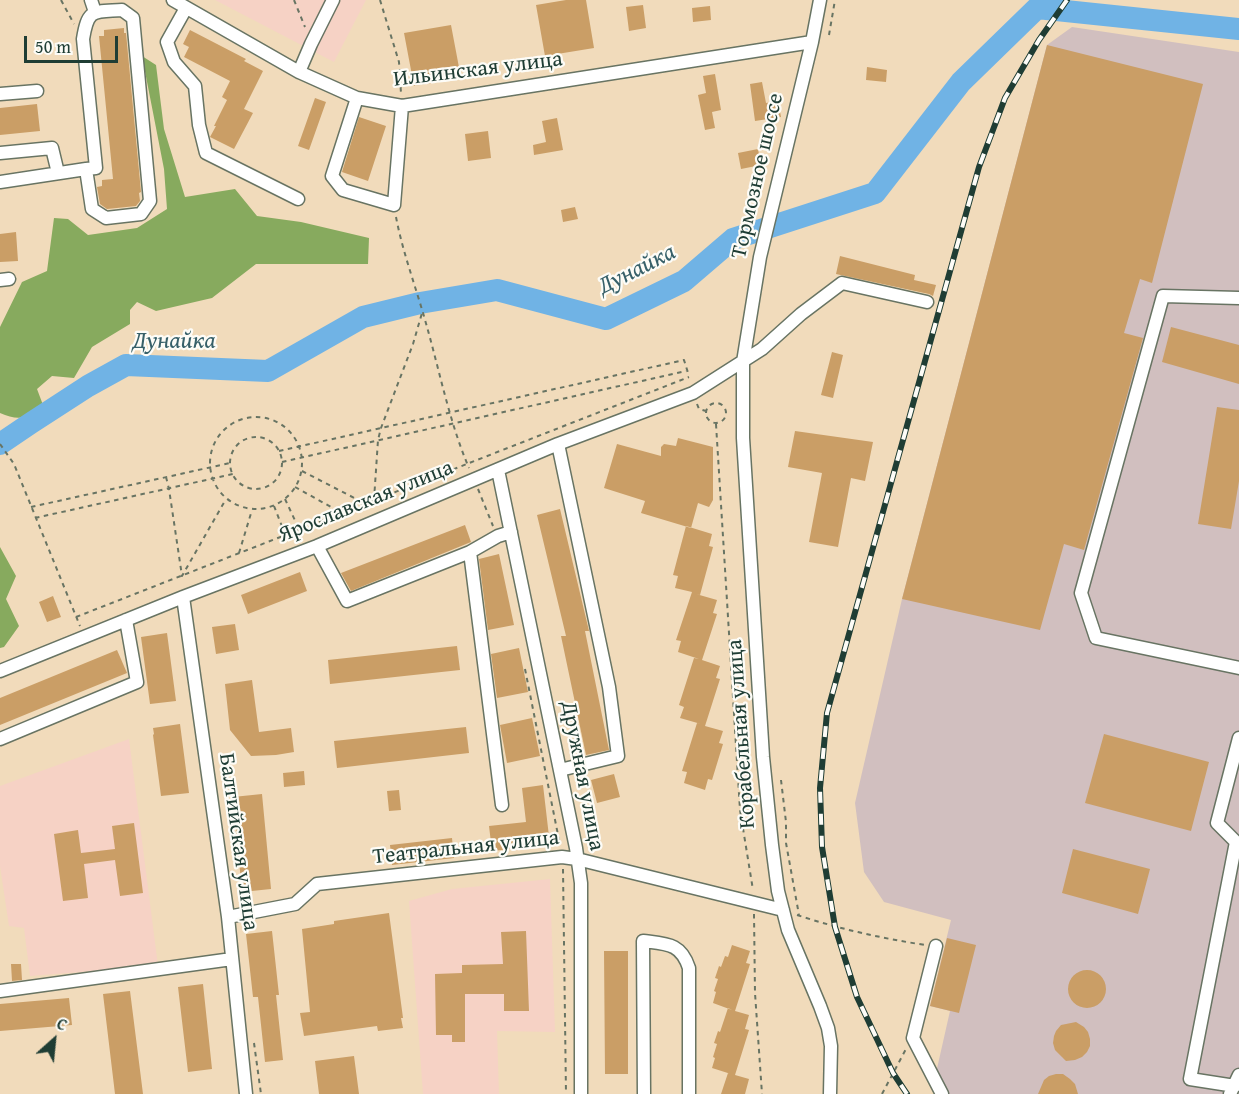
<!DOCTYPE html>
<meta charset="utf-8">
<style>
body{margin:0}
#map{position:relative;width:1239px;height:1094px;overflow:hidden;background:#f1dbbb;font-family:"Gentium Book Plus",serif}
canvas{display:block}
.north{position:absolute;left:24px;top:1010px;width:60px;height:60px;-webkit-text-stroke:4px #fdfcf7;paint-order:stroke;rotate:27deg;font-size:16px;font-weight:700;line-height:24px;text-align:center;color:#1f3d34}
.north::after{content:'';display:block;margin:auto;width:21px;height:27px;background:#1f3d34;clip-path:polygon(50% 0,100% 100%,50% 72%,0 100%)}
.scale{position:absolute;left:24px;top:36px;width:94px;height:27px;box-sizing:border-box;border:3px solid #1f3d34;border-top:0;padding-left:8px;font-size:18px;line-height:21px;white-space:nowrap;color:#1f3d34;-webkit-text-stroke:4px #fdfcf7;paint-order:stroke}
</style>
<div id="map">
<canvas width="1239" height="1094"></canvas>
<div class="north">С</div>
<div class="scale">50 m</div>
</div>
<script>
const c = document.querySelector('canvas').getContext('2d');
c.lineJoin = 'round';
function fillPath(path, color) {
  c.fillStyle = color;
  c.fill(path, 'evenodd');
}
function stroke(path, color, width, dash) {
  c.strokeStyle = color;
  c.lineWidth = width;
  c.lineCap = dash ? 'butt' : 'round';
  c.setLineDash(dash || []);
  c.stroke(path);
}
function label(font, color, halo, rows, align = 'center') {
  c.font = font + ' "Gentium Book Plus",serif';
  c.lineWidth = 4.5;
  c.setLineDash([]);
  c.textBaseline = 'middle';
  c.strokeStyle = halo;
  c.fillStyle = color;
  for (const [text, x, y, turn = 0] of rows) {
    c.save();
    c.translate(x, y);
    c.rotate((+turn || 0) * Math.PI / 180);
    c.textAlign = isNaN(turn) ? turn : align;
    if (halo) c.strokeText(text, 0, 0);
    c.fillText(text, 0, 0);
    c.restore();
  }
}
const built = new Path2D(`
 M215,0h151l-32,62z
 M129,739l29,227 -128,10 -6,-48 -15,-2 -9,-60v-80z
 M550,879l5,153 -58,-1 2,63h-76l-14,-193 43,-12z`);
const industrial = new Path2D(`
 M1072,27l167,25v1042h-291l-12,-21 14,-62 -20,-5 21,-86 -67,-18 -20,-30 -9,-69 47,-204 145,-554z`);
const forest = new Path2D(`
 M142,56l14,9 8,64 21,68 50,-8 22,27 44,6 68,16 -1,26h-112l-44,34 -56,13 -19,-9 -7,8v14l-38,23 -18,31 -22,-2 -15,13 6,16c-13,14 -25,16 -43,8v-86l22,-45 25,-11 7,-53 14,1 20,16 49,-7 30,-19 -3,-40z
 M0,547l16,29 -10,23 13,27 -15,21 -4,1z`);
const river = new Path2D(`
 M0,444l31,-21 57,-37 38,-21 142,6 95,-54 57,-14 77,-13 109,29 78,-38 49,-42 142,-46 86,-111 76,-74 202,21`);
const building = new Path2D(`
 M566,0h20l8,48 -49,8 -9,-51z
 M643,5l3,23 -17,3 -3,-24z
 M710,6l1,14 -18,2 -1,-14z
 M451,25l10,53 -47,8 -10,-53z
 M124,28v5h2l15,159 -2,1 1,8 -4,5 -29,3 -7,-5 -3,-17 5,-1v-6l11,-1 -14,-143h5v-6z
 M190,30l56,29 -2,2 19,10 -19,38 9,4 -19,36 -24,-12 6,-11h-2l13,-26 -5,-3 8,-16 -46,-24 5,-10 -6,-3z
 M1047,45l156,39 -51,199 -12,-4 -16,54 19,5 -59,212 -20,-6 -24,86 -138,-31z
 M867,67l20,3 -1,12 -20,-2z
 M715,74l6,36 -9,2 3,16 -10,2 -7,-35 8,-2 -3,-17z
 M762,82l4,21 12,-2 3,16 -26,4 -5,-37z
 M315,98l11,4 -17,48 -11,-4z
 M37,104l3,27 -40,4v-27z
 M359,117l27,9 -18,55 -26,-9z
 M557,118l6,32 -29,5 -1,-10 13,-3 -4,-21z
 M488,131l3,27 -23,3 -3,-27z
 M758,149l3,16 -20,4 -3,-16z
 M575,207l3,12 -15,3 -2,-12z
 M16,232l2,29 -18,1v-28z
 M840,256l75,19 -1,5 22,5 -3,11 -4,-2 -93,-20z
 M1171,327l68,18v39l-77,-22z
 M832,352l11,3 -10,43 -12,-3z
 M1217,407l22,3v71l-8,48 -33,-5z
 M795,431l78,11 -8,39 -14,-3 -13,69 -29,-5 13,-69 -34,-6z
 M678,438l35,9v53l-4,7 -11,-4 -7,25 -50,-15 4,-12 -41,-13 13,-44 44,12v-9l3,-3 12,2z
 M560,509l29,122h-4l24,119 -23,5 -25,-119h5l-29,-121z
 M465,525l6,17 -120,49 -10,-18z
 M686,526l26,8 -3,12 4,1 -13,48 -4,-1 21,6 -4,13 4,1 -15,46 18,6 -4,12 4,1 -15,47 18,5 -4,12 4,1 -11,36 -4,-1 -3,11 -21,-7 3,-11 -5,-1 15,-48 4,1 -21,-6 4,-11 -5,-2 15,-47 5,1 -21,-7 3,-11 -5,-1 16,-48 -17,-4 3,-12 -5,-1z
 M499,554l15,71 -26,5 -9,-71z
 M300,572l7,19 -59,23 -7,-19z
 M53,596l8,21 -14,5 -8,-20z
 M235,624l4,26 -23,4 -4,-27z
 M167,633l9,68 -26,3 -9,-67z
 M457,646l3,24 -130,14 -2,-24z
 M519,648l9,44 -31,6 -6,-44z
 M117,650l10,23 -127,52v-27z
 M252,680l7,52 32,-4 3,24 -18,3 -25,1 -21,-26 -5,-46z
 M532,718l8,38 -33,7 -7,-38z
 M180,724l9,69 -28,3 -8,-61 1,-1 -1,-6z
 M466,727l3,26 -132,15 -3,-27z
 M1104,734l105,28 -18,69 -106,-28z
 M304,771l1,14 -21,2 -1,-14z
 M614,774l6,23 -23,6 -6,-23z
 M543,785l7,60 -58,6 -3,-25 37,-4 -4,-34z
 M399,790l2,20 -12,1 -2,-20z
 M262,794l9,95 -29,3 -9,-95z
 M134,823l9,70 -23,3 -5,-36 -31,4 4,34 -25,3 -9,-67 24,-4 3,23 34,-4 -3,-23z
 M452,838l2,20 -62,7 -2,-20z
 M1073,849l77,20 -12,45 -76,-21z
 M389,913l14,105h-2l2,10 -25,3 -1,-5 -73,10 -4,-23 10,-1 -8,-83 32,-5v-3z
 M272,931l7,64h-3l7,65 -18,2 -7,-65h-5l-7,-63z
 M526,931l3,80h-25v-17h-39v48h-13v-7h-16l-1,-61 27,-1v-8l41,-1 -2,-32z
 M947,938l29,7 -17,68 -29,-7z
 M732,945l18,6 -4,12 4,1 -15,47 14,4 -4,14 4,1 -14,45 14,4 -4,15h-24l7,-21 3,1 -19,-6 3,-10 -2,-1 4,-13 -3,-1 4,-12 2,1 8,-24 4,2 -19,-7 3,-11 -2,-1 4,-12 -3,-1 4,-12 2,1 4,-11 3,1z
 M604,951h24v123h-23z
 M11,964h10l1,16 -10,1z
 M1068 989a19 19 0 1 1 38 0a19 19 0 1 1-38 0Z
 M203,984l9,85 -24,3 -10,-85z
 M130,991l13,103h-28l-12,-100z
 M69,998l3,27 -72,6v-27z
 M1076,1022l8,5 4,5 2,7v7l-3,6 -5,5 -7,3 -9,1 -11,-11 -2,-7 1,-7 2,-5 5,-6z
 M354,1056l5,38h-40l-4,-33z
 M1056,1074h7l7,5 5,5 3,10h-40l6,-14 5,-4z`);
const path = new Path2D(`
 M61,0l13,24
 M294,0l11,27
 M380,0l19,62 2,31
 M829,35l6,-35
 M396,217c7,37 21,73 31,110 13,46 23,97 42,141
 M706 413a10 10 0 1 1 20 0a10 10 0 1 1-20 0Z
 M697,404l2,5 7,2
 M210 463a46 46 0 1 1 92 0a46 46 0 1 1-92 0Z
 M716,424l24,386 13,80
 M230 463a26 26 0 1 1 52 0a26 26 0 1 1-52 0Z
 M0,444l14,20 66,162
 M279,451l405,-91 5,16
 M282,462l404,-91
 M302,471l64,33
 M166,477l3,12 13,87 44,-77
 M295,487l45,25
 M478,489l15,37
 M285,499l14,30
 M374,500l4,-60 3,-12 32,-84 9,-31
 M274,506l11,28
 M31,507l199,-44
 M35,518l198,-44
 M239,553l13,-43
 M76,617l613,-240
 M525,669l35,176
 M781,780l5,42v21l13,72
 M563,869l3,225
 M754,914l1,79 7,101
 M797,915c43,14 83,23 128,30
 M254,1043l7,51
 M882,1094l24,-45`);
const minor = new Path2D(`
 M91,0l4,12
 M173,0l126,72 58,26 45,8 410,-64
 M820,0l-8,42 -52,215 -17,105v76l20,319 9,88 6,46 10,39 32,76 8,22 3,18 -1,48
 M186,8l-19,34 7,20 21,24 4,39 7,28 92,46
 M299,72l12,-28 22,-44
 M0,94l37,-3
 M357,98l-25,78 11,14 51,15 8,-99
 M0,153l52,-5 6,25
 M0,182l86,-13 10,-1 -13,-129c5,-31 10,-27 39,-29l11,8 17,183 -9,13 -35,4 -14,-9 -6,-40
 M0,280l9,-1
 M1239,298l-76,-2 -82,297 15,45 143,30
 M558,444l51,243 9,69 -58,14
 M498,470l78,378 5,35v211
 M317,546l30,55 123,-49 28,-16 13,-4
 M470,552l32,253
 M183,597l45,320 18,177
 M0,671l183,-74 134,-51 241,-102 135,-51 69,-44 39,-35 41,-31 85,19
 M0,739l137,-57 -11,-62
 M228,917l67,-13 22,-20 245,-27 15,2 206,51
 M936,946l-23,92 29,56
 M0,991l232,-32
 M1235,1086l-45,-7 46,-237 -19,-19 22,-85
 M644,1094l-1,-153c24,3 38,2 46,27v126
 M1230,1094l9,-19`);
const rail = new Path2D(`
 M907,1094l-14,-21 -36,-76 -22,-70 -13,-80 -2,-59 7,-75 152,-546 26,-69 34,-58 28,-40`);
const streetNames = [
 ["Ильинская улица",478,70,-7],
 ["Тормозное шоссе",758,176,-77],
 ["Ярославская улица",366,502,-22],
 ["Корабельная улица",742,734,-94],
 ["Дружная улица",582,776,79],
 ["Балтийская улица",238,842,82],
 ["Театральная улица",466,848,-6]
];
const waterNames = [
 ["Дунайка",637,270,-27],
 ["Дунайка",174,342]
];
fillPath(built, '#f6d2c5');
fillPath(industrial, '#d1bfbf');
fillPath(forest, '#87aa5e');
stroke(river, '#70b3e5', 22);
fillPath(building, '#ca9e66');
stroke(minor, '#687463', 15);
stroke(path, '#687463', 2, [4.5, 4.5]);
stroke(minor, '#fff', 12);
stroke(rail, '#1f3d34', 6);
stroke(rail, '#fdfcf7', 4, [11]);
label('22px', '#1f3d34', '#fdfcf7', streetNames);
label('italic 24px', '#376069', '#fdfcf7', waterNames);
</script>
